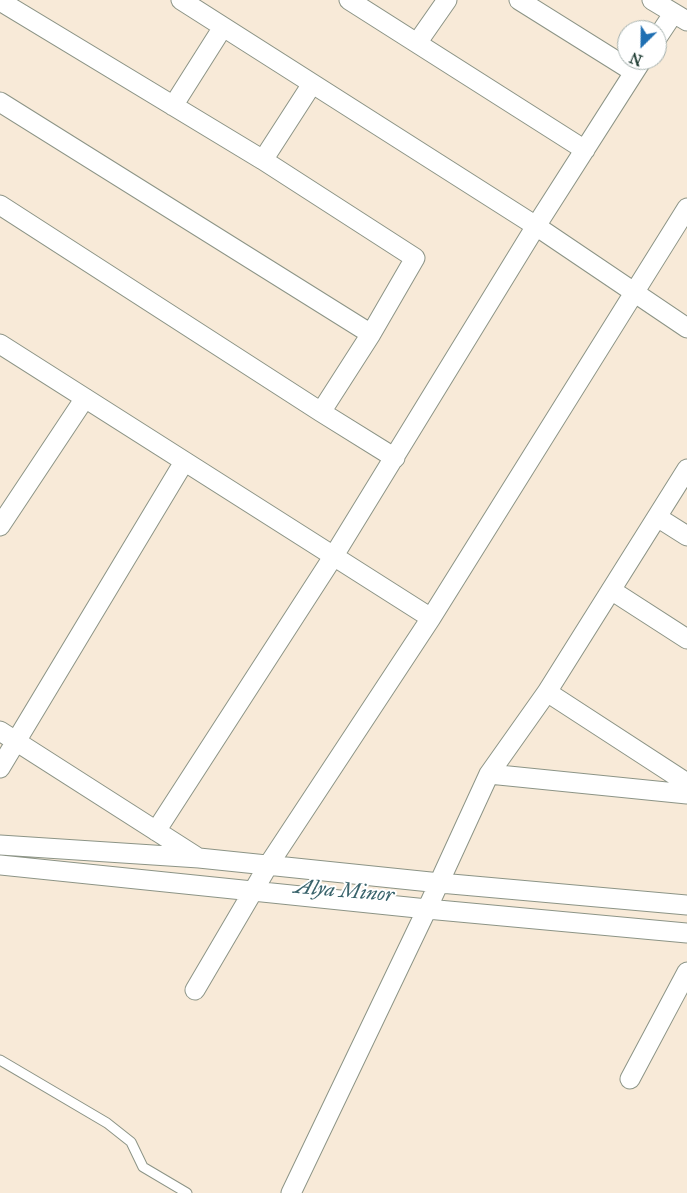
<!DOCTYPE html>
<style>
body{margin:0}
#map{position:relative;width:687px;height:1193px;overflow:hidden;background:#f8ead8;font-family:"IM FELL Great Primer",serif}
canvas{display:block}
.north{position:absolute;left:617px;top:20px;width:50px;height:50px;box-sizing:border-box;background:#fff;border:1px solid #a5b1ae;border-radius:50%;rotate:203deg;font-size:14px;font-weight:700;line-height:20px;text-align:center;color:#1f3d34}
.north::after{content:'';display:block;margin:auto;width:18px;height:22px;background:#1f6fb2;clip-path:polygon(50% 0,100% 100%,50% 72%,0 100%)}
</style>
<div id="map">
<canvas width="687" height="1193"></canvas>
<div class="north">N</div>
</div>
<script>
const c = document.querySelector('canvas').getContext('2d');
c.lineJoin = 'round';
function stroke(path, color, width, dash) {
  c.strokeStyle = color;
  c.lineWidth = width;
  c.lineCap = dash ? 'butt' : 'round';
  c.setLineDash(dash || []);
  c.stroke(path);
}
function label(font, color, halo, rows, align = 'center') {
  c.font = font + ' "IM FELL Great Primer",serif';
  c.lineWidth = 4;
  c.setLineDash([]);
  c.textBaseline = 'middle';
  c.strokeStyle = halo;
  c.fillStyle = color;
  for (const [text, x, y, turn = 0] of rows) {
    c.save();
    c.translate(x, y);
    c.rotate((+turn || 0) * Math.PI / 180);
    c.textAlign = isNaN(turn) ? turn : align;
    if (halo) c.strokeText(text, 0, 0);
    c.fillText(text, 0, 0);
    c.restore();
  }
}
const service = new Path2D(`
 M0,1060l107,63 24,19 12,25 44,26`);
const minor = new Path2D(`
 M181,0l355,226 151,102
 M349,0l236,150
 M519,0l115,72
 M652,0l35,21
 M0,1l263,159 152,98 -44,76 -50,78
 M657,38l16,-24
 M417,43l30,-43
 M0,102l371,232
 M173,106l50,-79
 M263,160l49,-76
 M0,205l321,207 74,46
 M0,344l431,274
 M657,517l30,19
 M0,526l85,-128
 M611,590l76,49
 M547,692l140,91
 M0,731l197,126
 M0,768l184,-306
 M489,774l198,20
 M156,831l177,-274 203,-331 106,-166
 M0,845l199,13 241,25 247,22
 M0,865l427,44 260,24
 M195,990l74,-126 162,-246 256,-410
 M630,1079l57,-107
 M291,1193l136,-284 62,-135 58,-82 140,-223`);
const waterNames = [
 ["Alya Minor",344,892,5]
];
stroke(service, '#8c9486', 11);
stroke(minor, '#8c9486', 21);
stroke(service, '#fff', 9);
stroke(minor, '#fff', 19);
label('italic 21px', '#39636b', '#fff', waterNames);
</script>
